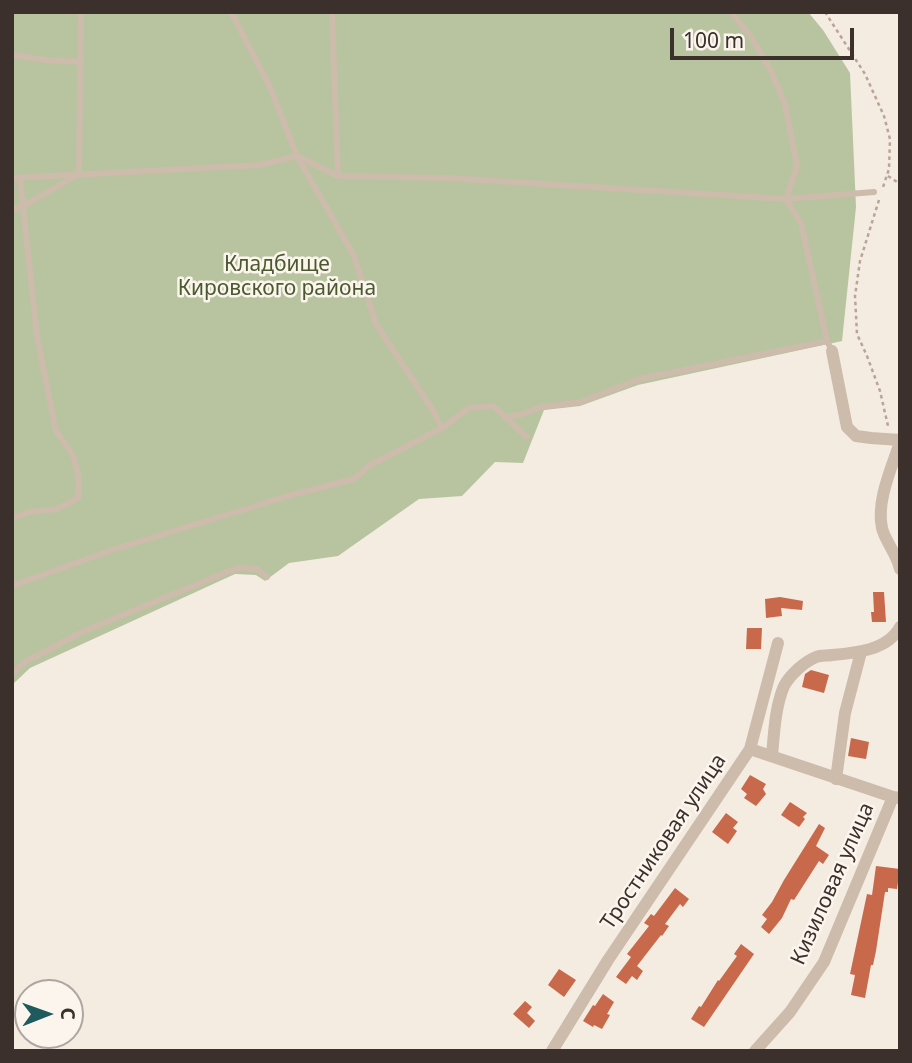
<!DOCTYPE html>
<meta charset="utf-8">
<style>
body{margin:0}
#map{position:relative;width:912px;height:1063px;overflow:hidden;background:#f4ebe1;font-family:"Noto Sans",sans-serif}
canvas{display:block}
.frame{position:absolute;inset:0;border:14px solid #3b302b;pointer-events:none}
.north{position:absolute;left:14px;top:979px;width:70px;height:70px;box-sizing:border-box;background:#fbf5ee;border:2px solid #aea6a0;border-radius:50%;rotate:89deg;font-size:19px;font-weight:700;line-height:28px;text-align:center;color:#3b302b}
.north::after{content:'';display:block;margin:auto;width:24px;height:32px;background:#1f5a5e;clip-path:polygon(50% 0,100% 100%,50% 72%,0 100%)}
.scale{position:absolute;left:670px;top:28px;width:184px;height:32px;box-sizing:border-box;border:4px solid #3b302b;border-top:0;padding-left:9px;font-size:21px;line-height:24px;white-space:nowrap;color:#3b302b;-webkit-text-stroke:5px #fbf5ee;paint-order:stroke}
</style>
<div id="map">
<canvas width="912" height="1063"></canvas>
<div class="frame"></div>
<div class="north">С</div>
<div class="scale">100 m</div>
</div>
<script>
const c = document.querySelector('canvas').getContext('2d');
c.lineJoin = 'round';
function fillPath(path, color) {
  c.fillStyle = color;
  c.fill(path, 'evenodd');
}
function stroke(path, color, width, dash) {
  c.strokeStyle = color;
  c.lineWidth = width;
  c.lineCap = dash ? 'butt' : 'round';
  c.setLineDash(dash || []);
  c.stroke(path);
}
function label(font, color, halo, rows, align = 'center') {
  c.font = font + ' "Noto Sans",sans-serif';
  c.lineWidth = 5;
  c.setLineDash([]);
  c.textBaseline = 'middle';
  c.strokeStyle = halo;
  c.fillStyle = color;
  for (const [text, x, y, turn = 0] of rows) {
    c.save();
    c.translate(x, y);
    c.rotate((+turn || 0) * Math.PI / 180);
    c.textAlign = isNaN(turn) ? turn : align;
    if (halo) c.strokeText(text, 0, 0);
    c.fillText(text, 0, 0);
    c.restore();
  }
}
const green = new Path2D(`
 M12,12h796l15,18 27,43 6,134 -14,134 -204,44 -58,21 -36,4 -21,53 -28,-1 -33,34 -43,3 -81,57 -49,7 -24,18 -9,-6 -21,-1 -205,94 -18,17z`);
const building = new Path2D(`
 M873,592h11l2,30h-14l-1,-10h3z
 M780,597l23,4 -1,9 -21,-2 1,8 -16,2 -1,-19z
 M747,628h15l-1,21h-15z
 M811,670l18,5 -5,18 -22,-6 3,-13z
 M851,738l18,4 -3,17 -18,-3z
 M750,775l16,9 -3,5 3,5 -10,12 -12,-8 3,-4 -6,-5z
 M790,802l17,11 -4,4 2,2 -6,8 -18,-12z
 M726,813l12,9 -5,6 4,3 -9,13 -16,-12z
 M819,824l6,4 -9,18 13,9 -6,9 -4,-3 -25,39 -3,-1 -9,19 -13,16 -8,-7 6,-8 -5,-4 10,-13 12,-22z
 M876,866l24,3 -3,20 -9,-1v4h-3l-9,59 -3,14h-2l-6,33 -14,-3 4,-20 -5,-1 17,-80 5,1z
 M675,888l14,11 -6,8 -3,-3 -15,20 4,2 -7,10 -1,-1 -24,31 6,5 -6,9 -5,-4 -6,8 -10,-7 15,-20 -4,-3 22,-28 -5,-3 7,-9 3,2z
 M741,944l13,10 -50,73 -13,-8 8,-13 2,1 17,-27 1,1 18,-25 -3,-2z
 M559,969l17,11 -12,17 -16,-12z
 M603,994l11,8 -7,12 3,1 -8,14 -8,-4 -1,2 -10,-6 10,-16 2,1z
 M525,1001l7,6 -5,6 8,8 -6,7 -16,-14z`);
const path = new Path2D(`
 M825,12l40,62 19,42 6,23 -1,30 -6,18
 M888,176l12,8
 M879,200l-19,61 -5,35 2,38 10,22 13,35 8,35`);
const service = new Path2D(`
 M231,12l39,75 27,69 57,100 22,68 58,88 8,16 27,-20 24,-2 34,31
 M332,12l6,164
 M731,12l20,25 21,36 13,31 12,62 -11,33 15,24 26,118 5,10
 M12,55l34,5 35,2
 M12,178l248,-13 37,-9 41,20 110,2 338,21 88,-7
 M12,210l11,-4 56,-32 2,-162
 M505,417l17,-3 19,-7 40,-5 59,-23 187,-38
 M12,518l17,-6 28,-3 21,-11 1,-19 -6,-24 -17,-24 -19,-95 -17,-158
 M12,586l100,-36 176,-54 66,-17 16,-14 72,-37
 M12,675l11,-12 61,-32 153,-63 20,1 10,8`);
const minor = new Path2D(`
 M832,351l15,76 9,9 15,2 29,2
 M900,442c-8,25 -24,59 -18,86 3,13 15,26 18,41
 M750,749l143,48 7,1
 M772,756c2,-22 3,-49 12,-70 6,-11 20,-24 32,-29 5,-2 11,-1 16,-2 24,-2 56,-5 68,-28
 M836,779l9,-66 16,-61
 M552,1051l56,-91 142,-211 28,-106
 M755,1051l35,-39 34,-50 69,-165`);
const parkNames = [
 ["Кладбище",277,265],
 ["Кировского района",277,289]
];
const streetNames = [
 ["Тростниковая улица",664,842,-56],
 ["Кизиловая улица",833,884,-66]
];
fillPath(green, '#b8c4a0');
fillPath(building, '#c8694b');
stroke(path, '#b9a596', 2.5, [3.5, 3.5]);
stroke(service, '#cdbbac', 6);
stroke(minor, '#cdbbac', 12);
label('21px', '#4a5a2e', '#fbf5ee', parkNames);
label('21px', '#3b302b', '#fbf5ee', streetNames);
</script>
